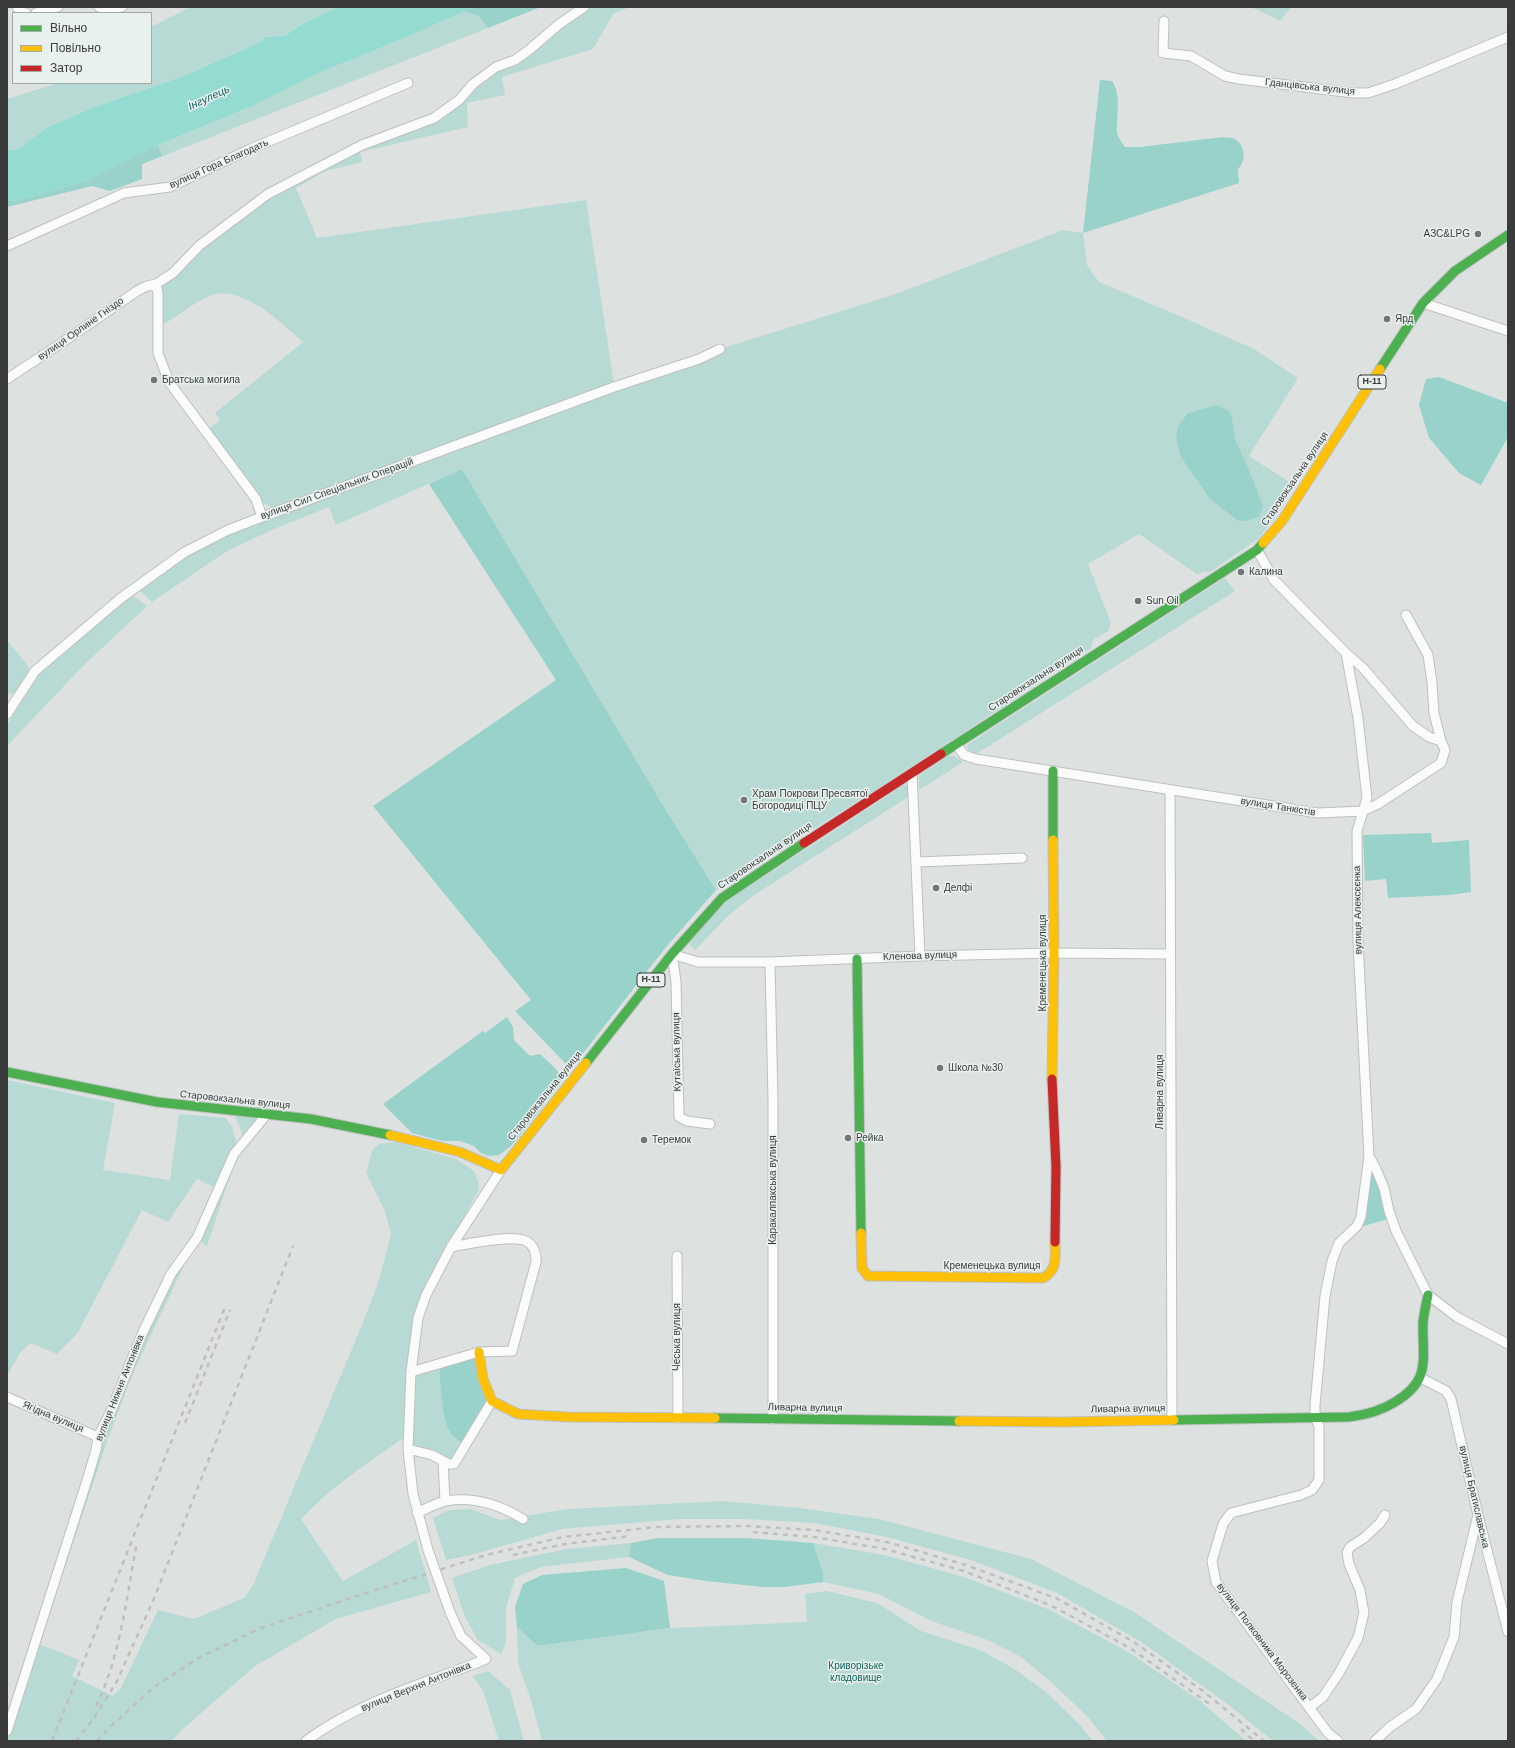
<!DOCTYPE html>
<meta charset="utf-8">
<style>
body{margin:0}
#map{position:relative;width:1515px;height:1748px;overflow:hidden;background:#dde2e1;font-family:Arial,sans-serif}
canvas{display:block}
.frame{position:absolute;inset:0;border:8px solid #393c3b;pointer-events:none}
.legend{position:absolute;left:12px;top:12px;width:140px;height:72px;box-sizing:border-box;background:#e9f1ef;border:1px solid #a3a9a7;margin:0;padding:5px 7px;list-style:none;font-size:12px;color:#393c3b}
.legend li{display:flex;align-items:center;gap:8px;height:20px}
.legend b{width:20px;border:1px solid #a3a9a7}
</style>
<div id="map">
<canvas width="1515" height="1748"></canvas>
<div class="frame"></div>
<ul class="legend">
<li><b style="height:5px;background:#4caf50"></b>Вільно</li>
<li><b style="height:5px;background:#ffc107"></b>Повільно</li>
<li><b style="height:5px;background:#c62828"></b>Затор</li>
</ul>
</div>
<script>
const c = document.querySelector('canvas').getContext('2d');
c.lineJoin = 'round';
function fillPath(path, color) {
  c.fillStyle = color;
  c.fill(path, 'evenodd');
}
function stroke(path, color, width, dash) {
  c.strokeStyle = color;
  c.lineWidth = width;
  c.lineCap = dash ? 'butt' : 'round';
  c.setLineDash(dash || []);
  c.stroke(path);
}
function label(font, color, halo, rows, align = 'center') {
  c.font = font + ' Arial,sans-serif';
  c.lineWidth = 3;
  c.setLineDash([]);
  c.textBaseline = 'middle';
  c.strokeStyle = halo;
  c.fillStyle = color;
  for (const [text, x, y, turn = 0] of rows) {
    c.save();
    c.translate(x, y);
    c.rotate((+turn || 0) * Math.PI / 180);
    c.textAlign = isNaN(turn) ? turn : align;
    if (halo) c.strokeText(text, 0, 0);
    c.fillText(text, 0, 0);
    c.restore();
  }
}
const green = new Path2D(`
 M191,7h147l-34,16 -18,12 -16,1 -6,2 -3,4 -80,35 -89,31 -44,19 -29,22 -12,1v-51l51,-16h93v-56z
 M584,7h46l-17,7 -20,35 -91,28 3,18 -38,8 1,24 -108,25 2,10 -37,9 -29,17 21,50 269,-38 28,184 -329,122 -13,2 -10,-6 -53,-74 11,-8 -5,-7 88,-71c-21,-18 -55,-53 -87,-48 -18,4 -41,25 -59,34l-1,-44 63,-55 94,-59 121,-52 39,-34 42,-24z
 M1251,7h40l-11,14z
 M464,11l15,5 9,12 -325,128 -5,-11 96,-40 67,-33 74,-30z
 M1063,230l20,3 4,32 12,17 76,32 79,35 44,29 -49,78 45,29 -19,33 -17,21 -48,33h-8l-4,3 -59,-41 -51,30 23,59 -3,8 -14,8 -4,10 -207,136 -167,105 -49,-78 -205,-343 -126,56 -7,-18 -55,22 -47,22 -75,51 -14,-13 49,-35 43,-21 222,-81 -2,-3 270,-100 176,-55z
 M1225,578l10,13 -259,163 -8,-5 -1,-4z
 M132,595l15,11 -64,60 -76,80v-21l32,-51z
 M7,640l21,26c3,11 -5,18 -11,27l-10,1z
 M948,756h6l9,6 -44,28v-14z
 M904,785h3l2,3 1,8 -156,99 -25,20 -34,35 -6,-6 29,-37z
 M7,1080l108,23 -12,67 67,10 9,-66 47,4 6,9 4,15 -22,45 -17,-8 -29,43 -26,-12 -65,124 -20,20 -27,-11 -10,10 -13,23z
 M232,1110l35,4 -24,28 -2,-12z
 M396,1142l60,17 18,12 4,10 1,9 -8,13 -20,44 -25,48 -15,77 28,-8 2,26 8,41 20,10 -15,23 -46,-15v-14c-38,26 -76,51 -107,84l42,62 73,-41 15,52 -95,27 -81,47 -71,62 -13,13h-164l95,-303 42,-103 29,-59 17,-23 -57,120 -24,63 -70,208 40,16 -7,16 41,20 8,-8 37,-78 36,9 50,-21 9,-13 109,-260 16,-42 12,-44 1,-6 -7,-24 -18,-36 6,-22 7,-7z
 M235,1156l3,2 -9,21 -22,67 -4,-3 -3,-5z
 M722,1501l78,7 79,11 152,40 103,53 166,112 19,17h-46l-43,-35 -87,-63 -86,-50 -86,-33 -84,-23 -73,-14 -68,-4h-67l-117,10 -91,26 -25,5 -13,-42 16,-8 22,-1 29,11 68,-11z
 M631,1543l-2,14 -89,10 -25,11 -9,30v34l-5,12 -23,-14 -13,-23 -13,-39 38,-13 76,-16z
 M813,1543l72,12 79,22 86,33 78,42 71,48 47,41h-139l-20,-25 -35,-33 -31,-26 -36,-18 -54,-18 -52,-27 -56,-12v-9z
 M827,1591l50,12 44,28 59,19 33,18 33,24 32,31 15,18h-551l-11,-41 -13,-37 -1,-36 22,19 131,-18 137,-6 -2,-28z
 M488,1671l22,19 14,51h-25l-16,-50 -10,-15z`);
const forest = new Path2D(`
 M474,7h67l-53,21 -9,-12 -15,-5z
 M1100,80l12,1c10,14 4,36 5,52 1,4 5,10 8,14h15l83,-10c4,1 9,0 12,2 11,7 11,22 3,30l1,14 -156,50z
 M158,145l5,11 -21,8v15l-32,12 -18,-5 -85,21v-6l13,-1 65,-19z
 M1439,377l69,26v34l-27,48 -22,-12 -30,-35 -10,-33 7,-26z
 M1217,405l12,6 3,8 3,20 13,29 15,38 -4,11 -15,4 -7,-1 -13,-10 -14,-11 -29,-42 -5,-19 2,-11 10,-14z
 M462,469l205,343 49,78 -50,57 -92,118 -9,-2 -50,-52 16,-11 -158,-194 183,-126 -127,-196z
 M1431,833l1,10 37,-3 2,52 -21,3 -62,3 -2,-19 -21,2 -2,-46z
 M507,1017l6,10 1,13 16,16 10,-2 17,16 5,12 -51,64 -12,9 -10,1 -8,-3 -7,-7 -14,-5h-18l-30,-8 -29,-29 100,-73 2,2z
 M1374,1170l14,49 -28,8 9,-56z
 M479,1352l13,49 -23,40h-10c-3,-3 -7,-6 -9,-9 -8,-12 -10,-53 -11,-68z
 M658,1538h88l67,5 10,30v9l-38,5h-22l-57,-6 -38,-6 -39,-18 2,-14z
 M626,1568l38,13 6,47 -132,18 -21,-19 -2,-20 8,-23 19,-9z`);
const water = new Path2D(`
 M338,7h136l-79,35 -74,30 -67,33 -96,40 -73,36 -65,19 -13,1v-51l12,-1 29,-22 44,-19 89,-31 80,-35 4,-5 21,-2 18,-12z`);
const street = new Path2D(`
 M17,7l5,5 4,1
 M99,7c7,4 16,2 23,0
 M36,13l22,-6
 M1164,21l-1,32 28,3 34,20 14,3 114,14h15l27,-9 113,-47
 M7,246l117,-53 46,-6 78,-37 160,-67
 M156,284l2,10v59l11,29 87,117 6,18
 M1423,303l85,28
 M7,379l59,-39 71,-49 10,-5 9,-2 17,-11 27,-28 68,-51 94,-49 72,-27 25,-18 14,-16 23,-17 19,-7 14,-10 29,-25 26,-18
 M1257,550l17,30 72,73 12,65 9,80 -10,33 1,111 11,214 7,13 8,19 5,23 7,20 32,64 29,22 51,27
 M1406,615l22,40 4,27 2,31 7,28
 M7,714l28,-43 86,-73 64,-46 43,-22 34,-13 352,-130 85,-28 21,-10
 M956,744l8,11 12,4 342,54 45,-2 15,-7 63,-41 4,-13 -4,-9 -12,-4 -16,-11 -50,-58 -17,-15
 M912,773l8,183
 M1170,790l2,629
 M916,862l106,-4
 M770,962l3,139v318
 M710,1124l-23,-3 -8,-4 -3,-135 -4,-28 26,8h72l150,-6 134,-3 116,1
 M677,1256l1,162
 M411,1372l68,-20 33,-1 24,-89c1,-8 -3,-18 -10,-21 -15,-7 -58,3 -75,6
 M1419,1377l27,14 5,8 27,116 30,117
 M7,1397l91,40
 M408,1449l24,6 17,9h5l38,-63
 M443,1461l2,40
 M417,1513c9,-4 19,-10 29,-12 28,-5 54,4 77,18
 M428,1550l-15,-56 -5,-45 3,-77 7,-54 8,-23 25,-48 50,-77
 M1310,1707l13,-10 16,-24 19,-35 6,-25 -4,-23 -11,-26 -2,-11 3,-6 14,-9 16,-15 5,-8
 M7,1731l81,-254 8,-27 2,-13 13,-26 31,-77 29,-60 26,-36 37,-84 33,-40
 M306,1741c53,-40 119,-57 180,-82l-25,-23 -11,-24
 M1338,1741l-10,-8 -112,-151 -4,-21 11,-37 8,-11 70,-18 11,-5 7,-10v-54l-4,-9v-12l10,-109 7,-35 7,-18 18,-17 4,-9 8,-61
 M1375,1741l15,-14 26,-18 21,-30 17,-42 3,-35 20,-83`);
const fast = new Path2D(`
 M1380,369l43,-66 32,-32 53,-36
 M941,754l316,-204 6,-7
 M1053,771v69
 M857,959l4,274
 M586,1063l86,-109 50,-56 82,-55
 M7,1072l150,30 154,17 79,16
 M715,1418l244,3
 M1174,1420l175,-3c16,-2 32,-6 46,-15 37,-22 27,-43 28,-80 1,-9 3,-18 5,-27`);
const slow = new Path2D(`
 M1263,543l19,-22 98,-152
 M1052,1079l2,-126 -1,-113
 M390,1135l70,17 41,18 85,-107
 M861,1233l1,35 6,8 175,2c15,-8 12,-22 12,-36
 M479,1352l4,27 9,22 26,13 50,3 147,1
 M959,1421l103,1 112,-2`);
const jam = new Path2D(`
 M804,843l137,-89
 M1052,1079l4,88 -1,75`);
const rail = new Path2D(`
 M185,1423l45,-113
 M753,1532l61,5 71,12 79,22 88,35 78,42 81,57
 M513,1555l52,-11 66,-8
 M96,1706c24,-48 31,-111 41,-164
 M1241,1729l13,12
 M52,1741l173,-434
 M76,1741l18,-23 22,-35 37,-82 140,-355
 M97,1741l13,-14 44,-40 46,-30 61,-29 99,-33 126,-40 77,-18 93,-10 90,-1 68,4 73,12 79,23 92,34 76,43 69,49 61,50`);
const streetBridge = new Path2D(`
 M428,1550l22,62`);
const markers = [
 [1478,234,4,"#727675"],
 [1387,319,4,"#727675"],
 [154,380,4,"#727675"],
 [1241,572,4,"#727675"],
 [1138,601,4,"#727675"],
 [744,800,4,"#727675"],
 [936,888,4,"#727675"],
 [940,1068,4,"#727675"],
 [848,1138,4,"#727675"],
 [644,1140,4,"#727675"]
];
const shields = [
 [1372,382,28],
 [651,980,28]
];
const shieldNames = [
 ["Н-11",1372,382],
 ["Н-11",651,980]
];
const streetNames = [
 ["Гданцівська вулиця",1310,87,6],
 ["вулиця Гора Благодать",219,164,-24],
 ["вулиця Орлине Гніздо",81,329,-35],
 ["Старовокзальна вулиця",1295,479,-56],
 ["вулиця Сил Спеціальних Операцій",337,489,-20],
 ["Старовокзальна вулиця",1036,679,-33],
 ["вулиця Танкістів",1278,807,9],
 ["Старовокзальна вулиця",765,856,-34],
 ["вулиця Алексєєнка",1358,910,-91],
 ["Кленова вулиця",920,956,-2],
 ["Кременецька вулиця",1043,963,-90],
 ["Кутаїська вулиця",677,1052,-91],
 ["Ливарна вулиця",1160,1092,-90],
 ["Старовокзальна вулиця",545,1096,-51],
 ["Старовокзальна вулиця",235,1100,6],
 ["Каракалпакська вулиця",773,1190,-90],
 ["Кременецька вулиця",992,1266],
 ["Чеська вулиця",677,1337,-90],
 ["вулиця Нижня Антонівка",120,1388,-68],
 ["Ливарна вулиця",805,1408,1],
 ["Ливарна вулиця",1128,1409,-1],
 ["Ягідна вулиця",53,1417,23],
 ["вулиця Братиславська",1474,1497,77],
 ["вулиця Полковника Морозенка",1262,1642,53],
 ["вулиця Верхня Антонівка",416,1687,-22]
];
const poiNames = [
 ["АЗС&LPG",1470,234,"right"],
 ["Ярд",1395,319],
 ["Братська могила",162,380],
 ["Калина",1249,572],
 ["Sun Oil",1146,601],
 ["Храм Покрови Пресвятої",752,794],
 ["Богородиці ПЦУ",752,806],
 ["Делфі",944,888],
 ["Школа №30",948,1068],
 ["Рейка",856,1138],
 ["Теремок",652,1140]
];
const parkNames = [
 ["Криворізьке",856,1666],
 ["кладовище",856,1678]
];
const waterNames = [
 ["Інгулець",209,98,-25]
];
fillPath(green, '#b8dad4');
fillPath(forest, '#98d2ca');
fillPath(water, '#94dbd2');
stroke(street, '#bcc0bf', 11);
stroke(fast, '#bcc0bf', 11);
stroke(slow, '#bcc0bf', 11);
stroke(jam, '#bcc0bf', 11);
stroke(street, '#fafbfa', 9);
stroke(fast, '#4caf50', 9);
stroke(slow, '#ffc107', 9);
stroke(jam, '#c62828', 9);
stroke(rail, '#bebfbf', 2.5, [5, 5]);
stroke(streetBridge, '#bcc0bf', 11, []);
stroke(streetBridge, '#fafbfa', 9);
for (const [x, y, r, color] of markers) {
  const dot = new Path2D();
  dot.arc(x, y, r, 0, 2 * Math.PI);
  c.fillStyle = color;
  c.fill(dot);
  stroke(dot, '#e9f1ef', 1.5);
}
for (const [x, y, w] of shields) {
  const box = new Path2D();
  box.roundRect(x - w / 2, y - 7, w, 14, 3);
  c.fillStyle = '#e9f1ef';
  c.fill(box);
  stroke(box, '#393c3b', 1);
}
label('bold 9px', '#393c3b', null, shieldNames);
label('10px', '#393c3b', '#e9f1ef', streetNames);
label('10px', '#393c3b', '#e9f1ef', poiNames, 'left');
label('10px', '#0e635b', '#e9f1ef', parkNames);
label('italic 11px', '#11655c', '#e9f1ef', waterNames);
</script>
